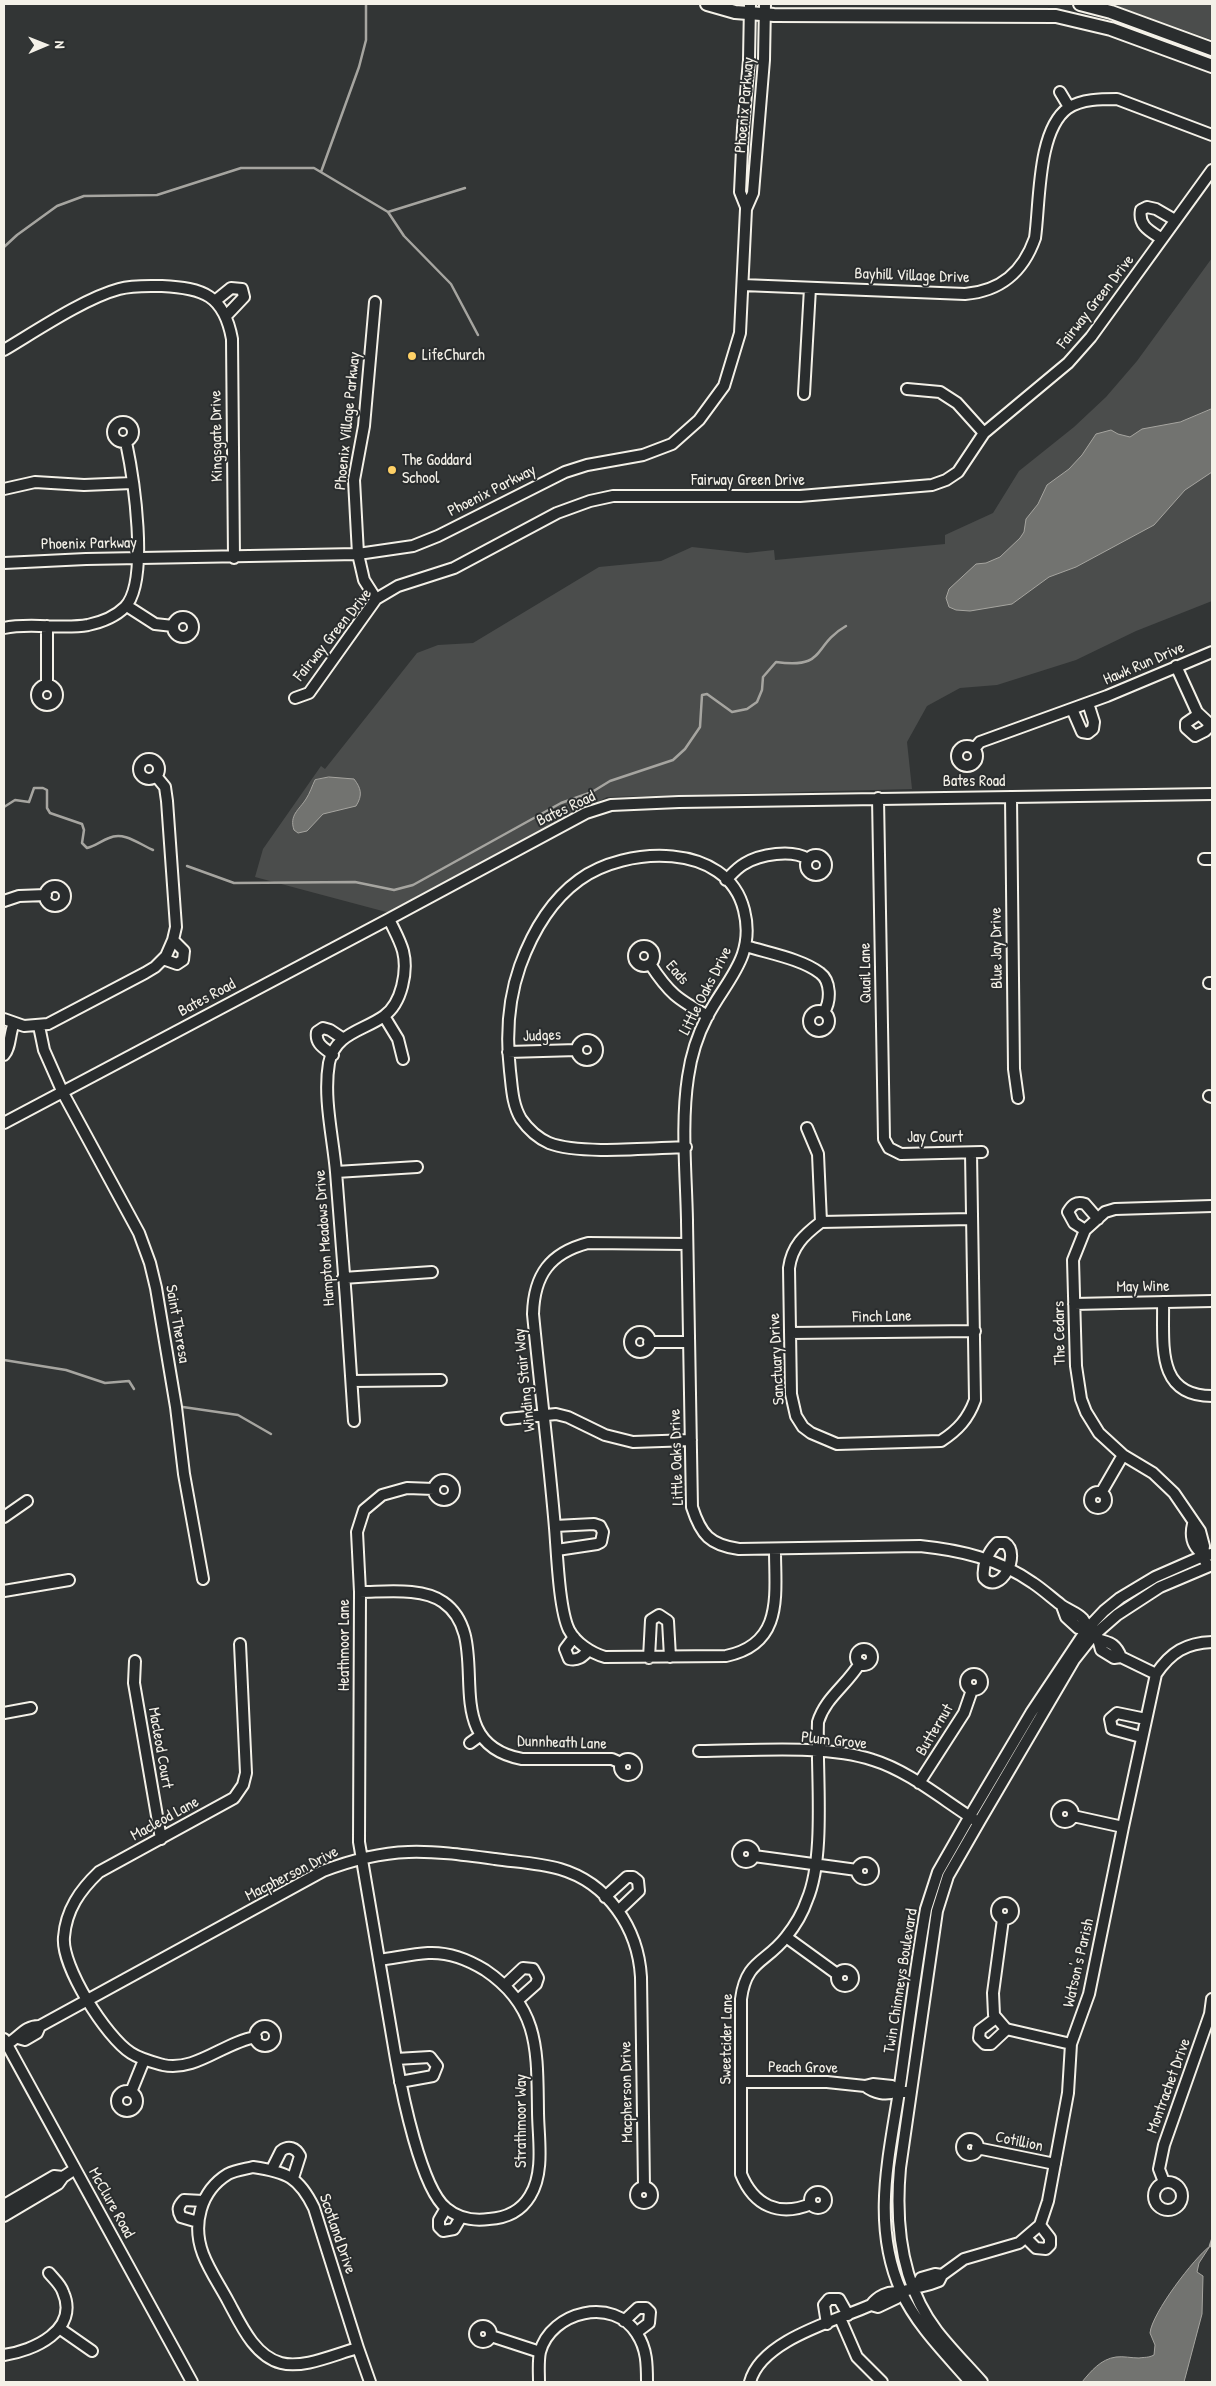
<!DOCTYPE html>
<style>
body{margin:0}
#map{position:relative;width:1216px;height:2386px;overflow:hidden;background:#323535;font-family:"Patrick Hand",sans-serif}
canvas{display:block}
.frame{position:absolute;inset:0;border:5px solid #f4f1e8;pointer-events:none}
.north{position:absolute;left:20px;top:20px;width:50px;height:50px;-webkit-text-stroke:4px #2a2d2e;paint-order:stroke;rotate:89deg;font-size:14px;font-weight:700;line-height:20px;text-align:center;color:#f4f1e8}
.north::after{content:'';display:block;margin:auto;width:18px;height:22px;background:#f4f1e8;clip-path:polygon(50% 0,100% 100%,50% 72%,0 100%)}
</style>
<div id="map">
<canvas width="1216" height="2386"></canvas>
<div class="frame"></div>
<div class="north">N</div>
</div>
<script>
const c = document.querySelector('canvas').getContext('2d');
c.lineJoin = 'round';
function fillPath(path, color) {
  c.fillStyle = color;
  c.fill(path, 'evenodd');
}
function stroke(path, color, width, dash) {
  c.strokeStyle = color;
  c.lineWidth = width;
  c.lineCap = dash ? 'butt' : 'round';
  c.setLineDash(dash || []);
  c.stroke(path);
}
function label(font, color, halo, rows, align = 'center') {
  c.font = font + ' "Patrick Hand",sans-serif';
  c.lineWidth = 4;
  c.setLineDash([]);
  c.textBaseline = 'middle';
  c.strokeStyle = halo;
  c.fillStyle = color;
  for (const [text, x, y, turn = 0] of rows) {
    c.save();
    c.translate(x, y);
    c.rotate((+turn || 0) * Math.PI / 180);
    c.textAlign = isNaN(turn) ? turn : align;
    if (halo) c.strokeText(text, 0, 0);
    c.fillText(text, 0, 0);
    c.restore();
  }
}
const green = new Path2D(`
 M1111,4h101v36z
 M1212,258v343l-76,30 -60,29 -79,25 -37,3 -33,18 -20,36 5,47 -305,8 -217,116 -135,-36 8,-28 58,-83 4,3 92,-116 21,-8 35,-2 126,-76 62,-6 31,-14 55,6 27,-3 1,10 170,-16v-9l48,-22 26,-42 55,-44 32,-30 31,-36z`);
const water = new Path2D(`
 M1212,409v63l-27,18 -31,35 -78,42 -27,10 -37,27 -42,7 -14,-1 -7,-3 -3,-9 3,-9 27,-25 10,-1 14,-6 20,-19 4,-6 2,-13 12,-15 9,-19 22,-16 13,-14 14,-21 15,-4 7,4 12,3 12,-8 38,-7z
 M329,777l25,2c7,9 9,16 2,27l-33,8 -16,17 -9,2 -4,-3c-5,-15 5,-20 12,-31 4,-6 6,-13 9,-19z
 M1210,2246l-11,17 -2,9 6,4 -1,38 -18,68h-102c9,-11 19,-23 34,-25 8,-1 15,1 23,1 6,-1 9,0 15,-3l1,-10 -5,-12c2,-20 44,-75 60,-87z`);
const stream = new Path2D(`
 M321,172l38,-105 7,-27v-36
 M388,212l77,-24
 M4,247l13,-12 40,-29 27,-10 73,-1 84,-27h73l74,44 16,24 47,48 27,51
 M4,807l11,-7 14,2 5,-14h9l4,2v18l3,5 32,11 2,6 -2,13 5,5c8,-2 14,-7 22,-10 15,-7 30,6 44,12
 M187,866l47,17 121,-1 39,8 19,-5 148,-82 31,-11 18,-11 63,-21 12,-11 15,-22 2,-32 5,-1 25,18 15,-3 10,-7 5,-12 1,-13 13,-15c52,7 35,-16 70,-36
 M4,1360l62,10 39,13 24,-2 5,8
 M183,1407l55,8 33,19
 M1210,2246l2,-6`);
const minor = new Path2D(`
 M1060,92l9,15
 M746,207l-6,-15 3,-64 6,-68 1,-56
 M1162,239c-12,-8 -24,-13 -21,-29l6,-3 9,2 19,11
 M743,285l222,9c36,-3 58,-22 70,-56 5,-35 2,-108 33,-130 14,-9 33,-9 49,-9l95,36
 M215,301l16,-13 11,1 2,8 -18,19
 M375,302l-11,124 -10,54 4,74 6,26 12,19
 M4,350c32,-19 81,-52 115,-61 14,-4 28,-3 43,-3 41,2 62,9 70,53l2,219
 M907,389l33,3 17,11 27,30
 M804,394l6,-106
 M113 432a10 10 0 1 1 20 0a10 10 0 1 1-20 0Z
 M4,489l31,-7 49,3 48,-2
 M4,563l82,-4 272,-5 55,-8 25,-10 127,-64 22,-7 56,-10 29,-11 27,-24 25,-34 16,-53 6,-124 7,-16 11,-133 1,-56
 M127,606l28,18 18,2
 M173 627a10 10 0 1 1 20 0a10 10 0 1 1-20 0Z
 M47,626v59
 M4,628c27,-6 57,2 84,-3 14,-3 27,-8 37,-18 25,-26 8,-132 1,-165
 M1176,666l21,46 15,14
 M37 695a10 10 0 1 1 20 0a10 10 0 1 1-20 0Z
 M295,698l14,-5 67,-94 22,-13 56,-18 103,-55 33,-12 23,-5h187l132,-11 14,-5 12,-8 26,-39 84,-70 23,-26 121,-167
 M1072,709l10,23 6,1 5,-4 1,-7 -6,-19
 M1199,714l-13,9v5l9,8 10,-5 6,-6
 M957 756a10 10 0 1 1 20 0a10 10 0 1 1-20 0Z
 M974,749l6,-7 127,-46 105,-44
 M139 769a10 10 0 1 1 20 0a10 10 0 1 1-20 0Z
 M1011,797l3,272 4,29
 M878,798l6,341 5,9 12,6 81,-2
 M806 865a10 10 0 1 1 20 0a10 10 0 1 1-20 0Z
 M1204,859h8
 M726,880c6,-6 11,-12 18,-16 16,-10 48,-15 64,-5
 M45 896a10 10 0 1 1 20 0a10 10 0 1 1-20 0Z
 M4,901l15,-5 27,-1
 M746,946c22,7 56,13 74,27 11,8 11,28 4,39
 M634 956a10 10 0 1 1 20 0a10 10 0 1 1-20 0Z
 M163,959l14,5 6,-4 1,-9 -11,-11
 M650,964c19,29 27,35 58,52
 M1209,983h3
 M809 1021a10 10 0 1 1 20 0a10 10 0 1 1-20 0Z
 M384,1016l14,23 5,20
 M4,1019l20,7 24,-2 97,-51 10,-6 11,-11 7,-16 3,-13 -9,-126 -2,-14 -9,-11
 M39,1026l5,24 19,43 76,140 11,30 6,25 20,119 8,67 19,105
 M577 1050a10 10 0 1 1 20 0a10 10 0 1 1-20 0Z
 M508,1052l69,-2
 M4,1055c7,-8 5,-21 10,-32
 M333,1055c-9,-7 -18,-11 -16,-23l6,-4 7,2 12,8
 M1209,1096l3,1
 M4,1123l385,-204 197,-106 25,-8 68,-3 533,-8
 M807,1128l11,26 3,68
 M686,1147c-35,1 -106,8 -137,-4 -11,-5 -21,-14 -28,-24 -9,-15 -9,-32 -11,-48 -4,-36 -2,-71 10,-105 12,-33 30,-65 59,-86 46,-34 148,-39 165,30 12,47 -18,70 -37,107 -10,19 -16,39 -19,60 -7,46 -2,96 -1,143 1,96 4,192 5,287 9,28 18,38 47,42l181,-3c40,4 79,13 113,37 9,6 18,14 27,21 7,6 17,8 23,15 4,5 4,11 9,16 11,10 21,2 29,22l35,17
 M971,1153l4,247c-7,19 -17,30 -34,41l-104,3 -26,-11 -8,-6 -7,-11 -5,-22 -2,-126c3,-22 15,-33 32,-46l150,-3
 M336,1172l81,-5
 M1085,1230l-11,-7 -6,-11c4,-7 8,-11 17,-8l13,15
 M687,1244l-99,-1c-38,10 -54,32 -55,71 7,72 16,143 22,214 2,24 4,82 14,102 7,13 22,23 36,27l121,-1c58,-12 49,-61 49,-106
 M343,1278l89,-6
 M1163,1302c1,41 -8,94 49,94
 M1074,1304l138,-3
 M630 1342a10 10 0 1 1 20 0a10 10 0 1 1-20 0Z
 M790,1333l185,-2
 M649,1342h40
 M352,1381l89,-1
 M507,1419l49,-5 12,3 37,18 28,7 58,-2
 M354,1421c-5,-83 -11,-166 -18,-249 -3,-35 -13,-74 -7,-109 6,-30 34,-32 55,-47 18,-13 24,-45 19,-65 -3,-11 -9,-21 -14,-32
 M434 1490a10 10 0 1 1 20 0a10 10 0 1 1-20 0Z
 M1090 1500a8 8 0 1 1 16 0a8 8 0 1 1-16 0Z
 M1101,1493l22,-38
 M4,1517l23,-16
 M1193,1524c-3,12 -1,22 10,30
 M555,1526l39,-2 6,2 3,6 -2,10 -4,2 -40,6
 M997,1543h8c17,11 -5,53 -21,35 -2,-12 4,-26 13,-35z
 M1205,1561l-2,-7 1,-8 -4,-15 -26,-38 -21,-20 -30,-18 -24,-22 -13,-21 -5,-13 -5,-33 -3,-106 12,-30 20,-18 10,-3 97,-3
 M4,1591l65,-11
 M360,1592c25,0 62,-5 83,10 55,38 -11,140 79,157h90l9,4
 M1062,1606l4,11 12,11h8
 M574,1637l-9,12 4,10c10,2 14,-3 20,-9
 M1098,1639l3,11 13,8 7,-1
 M240,1644l6,129 -3,12 -9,13 -135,74c-19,18 -33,38 -35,65 -3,29 42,100 67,116 9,6 21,9 32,12 33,7 61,-23 93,-28
 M856 1657a8 8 0 1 1 16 0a8 8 0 1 1-16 0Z
 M649,1658l2,-38 8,-5 9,6 2,36
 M135,1661l-1,22 27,156
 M966 1682a8 8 0 1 1 16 0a8 8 0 1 1-16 0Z
 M4,1713l27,-5
 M1141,1737l-29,-8 -2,-10 7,-6 29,6
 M470,1743l11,-8
 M699,1751c51,0 126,-7 174,9 36,11 70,40 102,60
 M620 1767a8 8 0 1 1 16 0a8 8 0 1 1-16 0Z
 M919,1783l45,-70 8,-23
 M1057 1814a8 8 0 1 1 16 0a8 8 0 1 1-16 0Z
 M1073,1816l50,11
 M738 1854a8 8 0 1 1 16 0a8 8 0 1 1-16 0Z
 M754,1856l103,14
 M857 1871a8 8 0 1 1 16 0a8 8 0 1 1-16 0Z
 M605,1897l22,-20h6l5,4 1,10 -21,20
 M997 1911a8 8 0 1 1 16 0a8 8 0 1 1-16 0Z
 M1003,1919l-10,74 1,22 12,14 65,15
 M786,1937l51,37
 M379,1960c16,-2 33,-6 49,-7 20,-1 41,7 57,17 55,37 52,81 53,141 0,26 7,61 -8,85 -9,15 -24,22 -41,23 -15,2 -30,0 -43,-11 -25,-20 -44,-115 -50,-149l-37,-217 1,-250 -3,-60 7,-22 18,-15 25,-7 27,1
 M837 1978a8 8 0 1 1 16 0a8 8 0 1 1-16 0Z
 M505,1985l18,-17 10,1 5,9 -2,6 -18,16
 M996,2018l-16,12 -1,8 6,6h6l16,-15
 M255 2036a10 10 0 1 1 20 0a10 10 0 1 1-20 0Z
 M18,2038l7,2 12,-7 3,-7
 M4,2039l188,343
 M7,2044c12,-6 18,-19 33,-18l283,-155c67,-26 104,-21 172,-12 21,3 44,4 65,10 48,14 78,59 81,108l3,210
 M396,2059l34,-2 7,9 -4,10 -33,6
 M741,2082h86l38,4 8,-2 19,2 5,5 8,1
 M865,2086c9,7 21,10 32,5
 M117 2101a10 10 0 1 1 20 0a10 10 0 1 1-20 0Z
 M131,2092l13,-32
 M962 2147a8 8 0 1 1 16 0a8 8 0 1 1-16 0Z
 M977,2148l78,16
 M253,2167c34,5 46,10 61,41l44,140c-23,6 -54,21 -77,15 -27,-7 -41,-40 -53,-62 -8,-15 -19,-31 -25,-47 -11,-29 -3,-63 25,-80 7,-4 17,-5 25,-7z
 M272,2169l9,-18c8,-6 15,-3 19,5l-7,22
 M1164,2182l-5,-13 5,-24 46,-131 2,-15
 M1154 2196a14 14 0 1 1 28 0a14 14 0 1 1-28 0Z
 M636 2195a8 8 0 1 1 16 0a8 8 0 1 1-16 0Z
 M810 2200a8 8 0 1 1 16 0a8 8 0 1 1-16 0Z
 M811,2204c-32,13 -57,2 -70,-30v-175c5,-39 25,-36 45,-62 8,-10 17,-25 21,-37 19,-44 9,-129 11,-178 7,-24 29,-37 42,-59
 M4,2205l50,-29 9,1
 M446,2208l-7,12v7l4,4 11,-2 7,-12
 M4,2216l54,-32 5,-7 12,-8
 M198,2222l-17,-5c-4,-7 -3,-11 3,-17l19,1
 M1026,2238l10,10 10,1 4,-4v-7l-10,-13
 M917,2285l4,-7 14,-4 7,1
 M871,2305l7,2 19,-9 2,-5
 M840,2318l17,39 25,25
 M624,2321l14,-13h8l4,4 -1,11 -12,9
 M827,2324l-3,-19 5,-6h10l9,16
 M475 2334a8 8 0 1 1 16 0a8 8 0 1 1-16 0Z
 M59,2328l33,23
 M491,2336l49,16
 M358,2348l12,34
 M4,2355c29,-4 76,-25 59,-63 -2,-7 -9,-13 -14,-19
 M539,2382c0,-9 -1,-21 1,-30 11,-41 74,-56 97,-18 10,15 10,31 10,48
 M750,2382c11,-42 85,-61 121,-77 6,-8 18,-15 28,-12 14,-6 26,-6 40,-12l3,-6 22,-16 55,-16 21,-18 8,-24 20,-108 3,-49 18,-50 34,-167 33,-153c15,-22 30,-31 56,-32
 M970,2382c-24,-28 -53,-56 -69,-91 -31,-70 -10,-141 0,-213 8,-57 15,-113 25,-169l12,-37 32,-56 61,-103 56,-84 17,-18 16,-13 35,-21 48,-21 9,-2
 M982,2382c-15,-17 -31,-33 -45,-51 -36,-47 -42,-107 -37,-163l37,-257 11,-35 31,-54 95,-162 19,-24 24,-21 43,-28 52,-22`);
const major = new Path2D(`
 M707,4l28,8 39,3 282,1 55,13 101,37
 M1080,4l31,8 101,37`);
const markers = [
 [412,356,5,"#ffd166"],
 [392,470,5,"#ffd166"]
];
const streetNames = [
 ["Phoenix Parkway",745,105,-85],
 ["Bayhill Village Drive",912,276,2],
 ["Fairway Green Drive",1096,302,-52],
 ["Phoenix Village Parkway",348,421,-84],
 ["Kingsgate Drive",217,436,-91],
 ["Fairway Green Drive",748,481],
 ["Phoenix Parkway",492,491,-27],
 ["Phoenix Parkway",89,544,-1],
 ["Fairway Green Drive",333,635,-51],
 ["Hawk Run Drive",1144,664,-23],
 ["Bates Road",974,782],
 ["Bates Road",566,809,-25],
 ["Blue Jay Drive",997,948,-91],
 ["Eads",677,973,49],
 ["Quail Lane",866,973,-91],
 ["Little Oaks Drive",706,991,-63],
 ["Bates Road",207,998,-28],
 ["Judges",542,1036,-2],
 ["Jay Court",935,1138],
 ["Hampton Meadows Drive",325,1238,-94],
 ["May Wine",1143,1287,-1],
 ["Finch Lane",882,1317,-1],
 ["Saint Theresa",177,1324,80],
 ["The Cedars",1060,1333,-91],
 ["Sanctuary Drive",777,1359,-93],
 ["Winding Stair Way",525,1380,-96],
 ["Little Oaks Drive",677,1457,-92],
 ["Heathmoor Lane",345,1645,-90],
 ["Butternut",935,1730,-59],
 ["Plum Grove",834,1741,6],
 ["Dunnheath Lane",562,1743,2],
 ["Macleod Court",160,1748,80],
 ["Macleod Lane",165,1819,-29],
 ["Macpherson Drive",292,1874,-27],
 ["Watson's Parish",1079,1963,-77],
 ["Twin Chimneys Boulevard",901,1981,-81],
 ["Sweetcider Lane",727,2039,-89],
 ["Peach Grove",803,2068,1],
 ["Montrachet Drive",1169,2086,-70],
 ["Macpherson Drive",627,2092,-91],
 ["Strathmoor Way",522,2121,-90],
 ["Cotillion",1019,2142,12],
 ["McClure Road",111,2203,61],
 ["Scotland Drive",337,2234,71]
];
const poiNames = [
 ["LifeChurch",422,356],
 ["The Goddard",402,461],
 ["School",402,479]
];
fillPath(green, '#4b4d4c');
fillPath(water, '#727370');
stroke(water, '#a6a5a0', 1);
stroke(stream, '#a6a5a0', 2.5);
stroke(minor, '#f4f1e8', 14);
stroke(major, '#f4f1e8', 16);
stroke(minor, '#2a2d2e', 10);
stroke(major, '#2a2d2e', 12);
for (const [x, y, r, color] of markers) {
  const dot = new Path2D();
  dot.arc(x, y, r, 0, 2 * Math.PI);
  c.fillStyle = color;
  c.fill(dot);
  stroke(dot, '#2a2d2e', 2);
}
label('16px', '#f4f1e8', '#2a2d2e', streetNames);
label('16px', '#f4f1e8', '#2a2d2e', poiNames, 'left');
</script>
